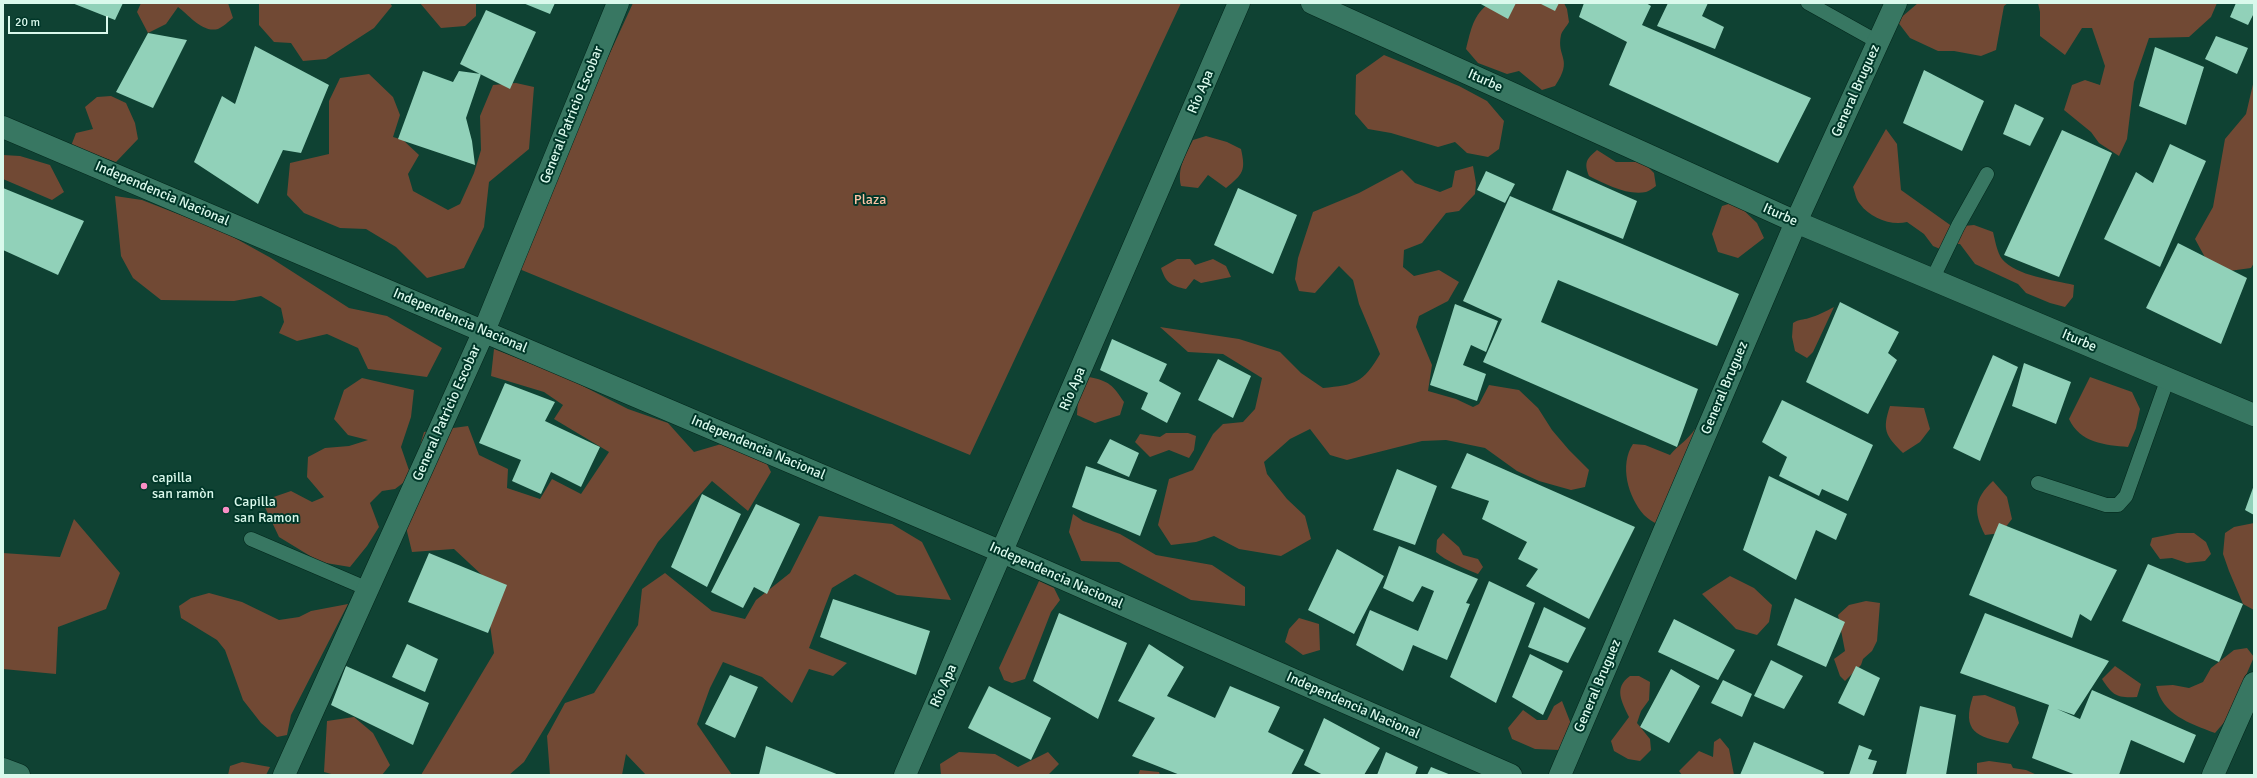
<!DOCTYPE html>
<meta charset="utf-8">
<style>
body{margin:0}
#map{position:relative;width:2257px;height:778px;overflow:hidden;background:#0f4233;font-family:Signika,sans-serif}
canvas{display:block}
.frame{position:absolute;inset:0;border:4px solid #daf9ec;pointer-events:none}
.scale{position:absolute;left:8px;top:16px;width:100px;height:18px;box-sizing:border-box;border:2px solid #daf9ec;border-top:0;padding-left:5px;font-size:12px;line-height:14px;white-space:nowrap;color:#daf9ec;-webkit-text-stroke:3px #013729;paint-order:stroke}
</style>
<div id="map">
<canvas width="2257" height="778"></canvas>
<div class="frame"></div>
<div class="scale">20 m</div>
</div>
<script>
const c = document.querySelector('canvas').getContext('2d');
c.lineJoin = 'round';
function fillPath(path, color) {
  c.fillStyle = color;
  c.fill(path, 'evenodd');
}
function stroke(path, color, width, dash) {
  c.strokeStyle = color;
  c.lineWidth = width;
  c.lineCap = dash ? 'butt' : 'round';
  c.setLineDash(dash || []);
  c.stroke(path);
}
function label(font, color, halo, rows, align = 'center') {
  c.font = font + ' Signika,sans-serif';
  c.lineWidth = 4;
  c.setLineDash([]);
  c.textBaseline = 'middle';
  c.strokeStyle = halo;
  c.fillStyle = color;
  for (const [text, x, y, turn = 0] of rows) {
    c.save();
    c.translate(x, y);
    c.rotate((+turn || 0) * Math.PI / 180);
    c.textAlign = isNaN(turn) ? turn : align;
    if (halo) c.strokeText(text, 0, 0);
    c.fillText(text, 0, 0);
    c.restore();
  }
}
const green = new Path2D(`
 M141,3h87l5,15c-4,3 -10,9 -15,11 -16,4 -29,-14 -40,-22l-12,17 -18,9 -11,-21z
 M259,3h131l2,3 -18,22 -48,31 -23,2 -12,-18 -17,-1 -15,-17z
 M420,3h56v13l-11,10 -24,2z
 M633,3h548l-211,452 -458,-189z
 M1490,3h74l3,6 2,13c-2,4 -7,9 -8,13 -5,23 13,23 -6,51l-13,4 -23,-19 -12,3 -29,-11 -12,-14c5,-19 7,-35 24,-46z
 M1918,3h90l-4,3 -8,44 -15,6 -27,-5h-16l-28,-13 -13,-17z
 M2038,3h179l-6,14 -22,20 -40,1 -15,44 -7,57 -8,17 -20,-13 -8,-11 -27,-22 8,-25 13,-5 15,5 5,-19 -13,-38h-10l-17,27 -25,-19v-24z
 M1384,55l75,31 28,15 17,20 -5,28 -11,8 -21,-4 -12,-11 -17,5 -47,-14 -23,-4 -13,-15 1,-39z
 M369,74l24,23 7,18 -7,22 10,3 16,15 -11,19 5,17 35,19 12,-6 14,-31 7,-23 -1,-34 13,-31 23,-2 18,4 -5,62 -40,33 -5,45 -20,41 -37,10 -31,-31 -30,-18 -26,-1 -36,-15 -17,-18 3,-32 39,-9v-53l11,-23z
 M2254,80v183l-3,5 -22,3 -22,-10 -12,-22 18,-32 12,-68 21,-25z
 M111,96l15,7 9,20 3,16 -22,23 -45,-16 5,-13 17,-4 -8,-22 12,-10z
 M1886,129l11,15 4,46 52,37 21,-2 19,7c2,8 4,20 9,27 14,17 52,21 72,26l-1,12 -8,10 -15,-4 -24,-10 -8,-9 -43,-20 -15,-20h-15l-5,5 -7,-3 -9,-12 -17,-12c-16,4 -37,-4 -47,-18 -4,-4 -5,-12 -7,-17z
 M1206,136l21,6 14,7c5,22 2,25 -15,39l-18,-13 -10,13 -17,-2c-4,-18 4,-30 12,-46z
 M1597,150l19,12h27l11,11 2,13c-3,2 -7,5 -10,6 -18,4 -41,-8 -57,-16 -5,-13 -3,-17 8,-26z
 M3,155l17,1 30,9 14,27 -12,8 -49,-21z
 M1473,166l3,17 -1,11 -16,17 -13,2 -24,30 -18,7 -1,17 11,9 25,-6 20,12 -11,19 -29,15 -3,11 16,38 -4,26 28,8 17,8 6,-3 10,-19 30,5 19,18 14,22 17,20 20,20 -4,17 -14,3 -32,-9 -22,-10 -32,-23 -39,-8 -24,1 -75,19 -17,-5 -20,-26 -20,10 -26,23 3,12 20,25 18,17 6,23 -30,17 -42,-7 -25,-13 -18,6 -25,3 -13,-20 11,-46 24,-9 20,-36 10,-10 20,-2 12,-13 7,-31 -39,-24 -35,-2 -28,-25 79,12 41,13 21,21 22,15c32,-3 40,-5 57,-34l-21,-50 -6,-24 -14,-14 -24,27 -16,-2 -4,-12 3,-21 15,-46 46,-19 43,-23 13,13 25,9 12,-5 3,-16z
 M115,196l27,4 82,32 47,26 78,50 38,8 55,32 -15,29 -59,-8 -10,-21 -31,-14 -30,7 -18,-8 5,-11 -3,-14 -20,-12 -27,5 -73,-1 -28,-22 -12,-22z
 M1735,202l22,21 7,15 -26,20 -20,-6 -6,-18 10,-28z
 M1177,259h13l5,6 18,-6 13,7 5,11 -30,6 -7,-4 -8,10c-15,-3 -20,-6 -25,-21z
 M1834,307l-21,45 -6,6 -12,-7 -3,-14 1,-14c6,-4 10,-3 16,-5 8,-2 17,-7 25,-11z
 M494,349l73,29 61,31 40,14 26,29 58,-17 19,37 -23,39 -36,-30 -54,61 -134,220 -15,13h-88l73,-122 -11,-77 -29,-27 -42,3 -8,-33 7,-42 -16,12 -13,2 -12,12 9,24 -12,19 -17,21 -30,-5 -41,-25 -17,-36 29,-10 21,11 12,-5 -17,-20 1,-20 17,-9 24,-2 19,-6 -20,-5 -14,-16 10,-29 18,-12 52,12 -3,27 -10,30 10,29 13,-44 44,-6 11,29 29,14 -1,19 33,11 12,-20 29,15 28,-42 -55,-33 9,-14 -19,-13 -53,-16z
 M1089,377c20,4 24,8 35,25l-4,13 -25,8 -18,-8 1,-17z
 M2090,377l42,15 8,17 -4,19 -8,19c-23,-2 -48,-4 -59,-28z
 M1890,406l34,2 6,21 -10,13 -17,11c-18,-18 -21,-23 -13,-47z
 M1695,429l-2,18 -36,77c-4,-2 -9,-5 -13,-9 -16,-18 -25,-50 -11,-71l12,1 25,10c8,-10 18,-15 25,-26z
 M1166,433h22l8,3 -2,14 -5,8 -20,-8 -19,7 -15,-15 5,-8 20,3z
 M1993,481l14,16 5,22 -11,14 -16,2c-12,-24 -11,-36 8,-54z
 M1073,514l10,7 37,13 36,21 56,10 33,22v19l-54,-6 -72,-38 -38,-1 -12,-29z
 M819,516l73,8 30,18 29,58 -54,-5 -42,-21 -23,14 -23,60 38,15 -14,13 -24,-7 -17,34 -30,-26 -39,-15 -13,26 -13,36 35,51h-86l-20,-21 -4,21h-72l-3,-39 18,-33 29,-10 44,-68 4,-36 23,-16 47,38 33,8 11,-19 34,-27z
 M74,519l46,54 -14,36 -48,18 -2,47 -53,-5v-116l57,4z
 M2254,523v87l-11,-6 -14,-33 -6,-17 2,-21 9,-6z
 M1443,533l16,14 4,8 15,4 5,8 -5,7c-12,-5 -33,-13 -42,-22l1,-12z
 M2177,533h17l12,9 5,12 -6,7 -18,2 -15,-5 -12,1 -10,-14 2,-7z
 M1730,576l24,12 18,17 -3,17 -12,13 -21,-6 -34,-35z
 M1039,581l15,7 6,12 -9,12 -26,67 -13,4 -8,-3 -5,-12z
 M209,593l33,9 37,18 20,-3 12,-6 37,-7 -57,111 -4,20 -10,2 -16,-14 -18,-23 -18,-50 -8,-10 -36,-22 -2,-12 12,-8z
 M1866,601l14,2 -3,38 -5,10 -9,8 -2,6 -16,16 -5,-5 -6,-17 11,-8 -7,-36 11,-10z
 M1299,618l20,6 1,26 -17,5 -18,-13 4,-13z
 M2247,648l7,9 -27,62 -12,14c-26,-10 -52,-18 -59,-47l17,-1 16,3 14,-6 8,-14 23,-18z
 M2115,666l26,18 -4,13c-20,1 -24,-1 -35,-18z
 M1630,676h9l11,6 -1,18 -8,11 -4,12 13,16 1,11 -11,11 -12,-2 -14,-8 -3,-10 18,-24c-7,-15 -16,-29 1,-41z
 M1985,695l30,12 4,16 -11,20c-31,-6 -47,-11 -35,-47z
 M1562,701l9,23 -12,26 -24,-1 -23,-10 -4,-11 15,-18 14,10h10l7,-14z
 M354,717l19,16 17,32 -8,10h-47l-11,-3 3,-51z
 M1720,738l9,11 5,26h-52l-3,-4 20,-20 14,6 1,-15z
 M959,752l36,2 23,13 30,-15 11,12 -11,11h-107l-1,-11z
 M1989,761l22,3 2,4 13,2 11,5h-60v-12z
 M242,762l28,5 -4,8h-38l2,-9z
 M1140,770l19,2 1,3h-22z`);
const building = new Path2D(`
 M72,3h51l-8,17z
 M523,3h32l-5,11z
 M1479,3h37l-8,16z
 M1539,3h20l-4,8z
 M1584,3h62l5,3 -9,19 169,73 -33,65 -169,-78 18,-43 -48,-25z
 M1668,3h40l-6,13 22,11 -9,22 -58,-23z
 M2236,3h18v10l-6,12 -18,-8z
 M486,10l50,22 -26,57 -50,-25z
 M148,33l39,7 -34,68 -37,-16z
 M2216,36l32,12 -11,26 -32,-15z
 M255,46l74,39 -28,68 -18,-3 -25,54 -64,-42 28,-66 13,8z
 M2155,47l49,20 -18,58 -47,-19z
 M1924,70l60,31 -22,50 -59,-28z
 M423,71l30,11 6,-11 22,3 -15,44 6,23 3,24 -77,-26z
 M2015,104l29,14 -14,28 -27,-12z
 M2062,130l50,23 -53,124 -55,-22z
 M2170,144l36,17 -46,106 -56,-28 32,-67 17,11z
 M1567,170l70,31 -14,38 -71,-29z
 M1486,171l29,13 -10,19 -28,-13z
 M3,188l81,33 -26,54 -55,-25z
 M1238,188l59,27 -24,59 -59,-29z
 M1510,196l229,98 -22,52 -159,-66 -17,42 157,67 -21,58 -194,-85 19,-43 -39,-18z
 M2178,243l69,35 -26,66 -75,-36z
 M1840,302l59,30 -11,21 9,7 -29,54 -62,-32z
 M1455,304l43,17 -12,31 -15,-7 -8,20 23,9 -9,27 -47,-16z
 M1112,339l55,25 -8,17 22,12 -14,30 -26,-14 7,-16 -48,-23z
 M1993,355l25,12 -38,94 -27,-13z
 M1218,359l33,17 -18,42 -35,-18z
 M2024,363l47,19 -15,42 -44,-18z
 M505,383l50,19 -10,19 55,26 -19,40 -30,-15 -10,22 -29,-13 9,-21 -42,-17z
 M1782,400l91,45 -25,56 -26,-12 -3,7 -40,-20 8,-19 -25,-15z
 M1110,439l29,14 -10,24 -32,-14z
 M1467,453l168,74 -46,92 -63,-33 12,-17 -20,-10 9,-17 -45,-23 7,-18 -38,-13z
 M1086,466l71,24 -17,46 -68,-29z
 M1397,469l40,17 -22,59 -42,-15z
 M1769,476l78,38 -11,26 -20,-10 -20,50 -53,-30z
 M2254,485v30l-9,-5z
 M702,494l39,20 -34,73 -36,-20z
 M756,504l44,20 -33,70 -13,-7 -11,21 -32,-16z
 M1999,523l118,47 -26,51 -11,-7 -8,24 -103,-43z
 M1399,546l79,33 -12,24 4,1 -23,56 -34,-15 -10,26 -47,-26 14,-35 48,21 16,-40 -12,-5 -9,16 -30,-14z
 M1337,549l47,27 -30,58 -46,-24z
 M429,553l78,32 -19,48 -80,-31z
 M2148,564l95,40 -24,58 -97,-41z
 M1489,581l46,22 -39,100 -46,-26z
 M1795,598l50,24 -19,45 -49,-22z
 M833,599l97,32 -14,44 -96,-38z
 M1544,607l42,21 -18,35 -40,-16z
 M1059,613l68,30 -29,76 -65,-38z
 M1985,613l124,48 -35,54 -17,-6 23,10 12,-29 104,45 -12,28 -53,-23 -12,35h-43l-44,-17 17,-53 -89,-32z
 M1674,619l61,31 -17,30 -60,-28z
 M407,644l31,15 -13,33 -33,-15z
 M1149,644l35,23 -17,29 48,22 15,-32 50,21 -12,25 36,18 -13,25h-111l-48,-19 23,-38 -37,-17z
 M1530,654l33,17 -20,44 -31,-18z
 M1771,660l32,16 -19,33 -30,-13z
 M346,666l83,37 -16,42 -82,-40z
 M1856,666l24,12 -16,38 -26,-13z
 M1671,669l29,17 -31,57 -29,-16z
 M730,675l28,12 -23,51 -30,-14z
 M1723,680l29,14 -10,23 -31,-14z
 M989,686l62,32 -20,42 -63,-32z
 M1920,706l36,9 -10,60h-40z
 M1324,718l56,30 -16,27h-41l-19,-10z
 M1754,742l70,30 -1,3h-83z
 M1859,745l13,5 -4,9 9,2 -5,14h-23z
 M766,746l73,29h-80z
 M1386,752l32,15 -3,8h-38z
 M1431,767l20,8h-24z`);
const lane = new Path2D(`
 M1808,3l70,39
 M1932,280l26,-54 29,-52
 M2038,483l68,22h12l8,-9 42,-118
 M251,539l117,50`);
const street = new Path2D(`
 M1312,3l484,219 458,193
 M3,127l999,425 509,223
 M3,769l16,6
 M284,775l200,-444 134,-328
 M905,775l334,-772
 M1560,775l236,-553 100,-219
 M2213,775l41,-92`);
const markers = [
 [144,486,4,"#fa8fc6"],
 [226,510,4,"#fa8fc6"]
];
const streetNames = [
 ["Iturbe",1485,81,24],
 ["General Bruguez",1856,91,-66],
 ["Río Apa",1201,92,-67],
 ["General Patricio Escobar",572,115,-68],
 ["Independencia Nacional",162,194,23],
 ["Iturbe",1780,215,24],
 ["Independencia Nacional",460,321,23],
 ["Iturbe",2079,341,23],
 ["General Bruguez",1725,388,-67],
 ["Río Apa",1073,389,-67],
 ["General Patricio Escobar",447,413,-66],
 ["Independencia Nacional",758,448,23],
 ["Independencia Nacional",1056,576,24],
 ["Río Apa",944,686,-66],
 ["General Bruguez",1598,686,-67],
 ["Independencia Nacional",1353,706,24]
];
const parkNames = [
 ["Plaza",870,200]
];
const poiNames = [
 ["capilla",152,478],
 ["san ramòn",152,494],
 ["Capilla",234,502],
 ["san Ramon",234,518]
];
fillPath(green, '#714934');
fillPath(building, '#91d1b9');
stroke(lane, '#03261b', 15);
stroke(street, '#03261b', 23);
stroke(lane, '#387762', 14);
stroke(street, '#387762', 22);
for (const [x, y, r, color] of markers) {
  const dot = new Path2D();
  dot.arc(x, y, r, 0, 2 * Math.PI);
  c.fillStyle = color;
  c.fill(dot);
  stroke(dot, '#013729', 1.5);
}
label('14px', '#daf9ec', '#013729', streetNames);
label('14px', '#fbc3a5', '#013729', parkNames);
label('14px', '#daf9ec', '#013729', poiNames, 'left');
</script>
